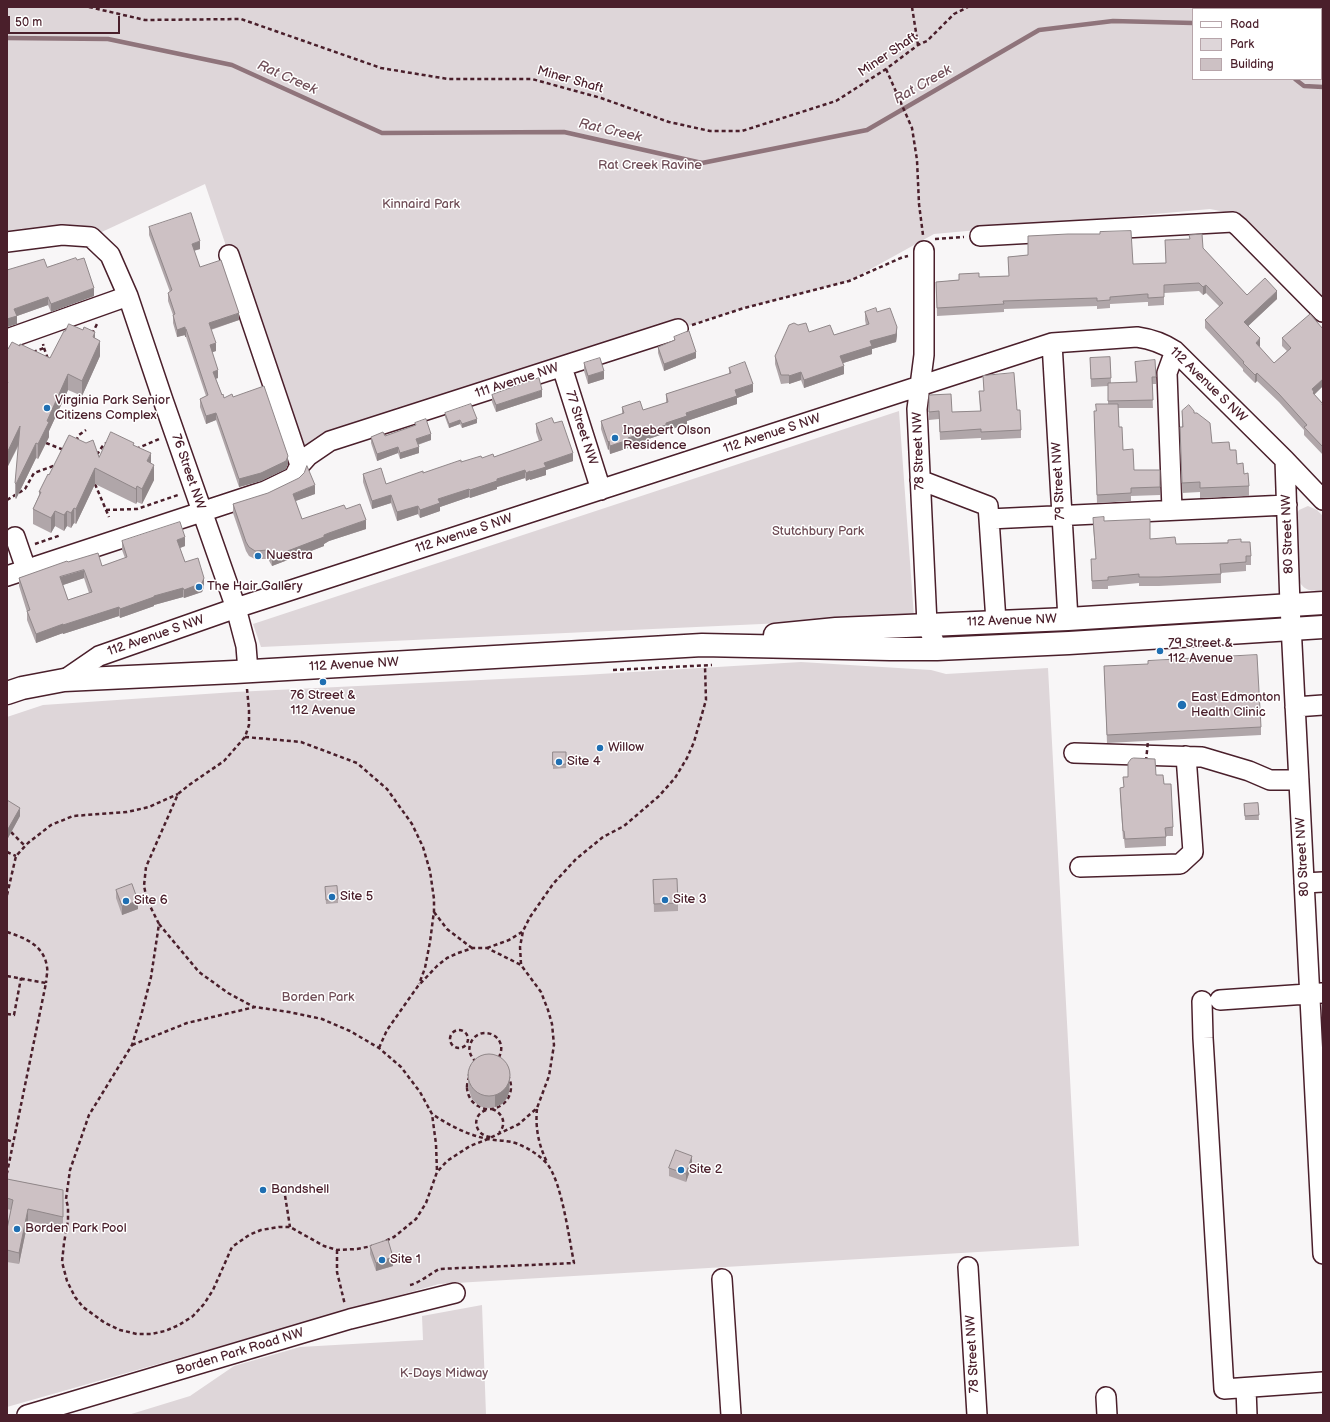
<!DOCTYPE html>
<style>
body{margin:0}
#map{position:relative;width:1330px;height:1422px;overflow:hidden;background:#f8f6f7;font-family:"Balsamiq Sans",sans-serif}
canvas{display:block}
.frame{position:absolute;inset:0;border:8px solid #4a1f2b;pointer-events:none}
.legend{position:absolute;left:1192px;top:8px;width:130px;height:72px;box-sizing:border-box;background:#fff;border:1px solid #b7a5aa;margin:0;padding:5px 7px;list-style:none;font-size:12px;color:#4a1f2b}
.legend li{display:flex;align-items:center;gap:8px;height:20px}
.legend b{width:20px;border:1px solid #b7a5aa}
.scale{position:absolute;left:8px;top:16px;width:112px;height:18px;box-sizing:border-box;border:2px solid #4a1f2b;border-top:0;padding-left:5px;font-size:12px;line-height:14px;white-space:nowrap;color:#4a1f2b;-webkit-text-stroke:3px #fff;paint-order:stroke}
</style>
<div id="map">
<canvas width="1330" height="1422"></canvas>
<div class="frame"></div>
<ul class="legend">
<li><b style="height:5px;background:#fff"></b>Road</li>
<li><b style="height:11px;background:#ded6d9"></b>Park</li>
<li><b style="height:11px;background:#cdc1c4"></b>Building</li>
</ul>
<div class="scale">50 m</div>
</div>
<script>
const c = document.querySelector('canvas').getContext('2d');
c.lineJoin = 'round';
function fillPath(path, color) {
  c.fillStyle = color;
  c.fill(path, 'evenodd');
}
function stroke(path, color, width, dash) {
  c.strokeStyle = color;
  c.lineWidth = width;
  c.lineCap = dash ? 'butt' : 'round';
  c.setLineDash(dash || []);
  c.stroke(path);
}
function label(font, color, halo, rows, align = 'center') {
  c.font = font + ' "Balsamiq Sans",sans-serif';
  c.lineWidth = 3;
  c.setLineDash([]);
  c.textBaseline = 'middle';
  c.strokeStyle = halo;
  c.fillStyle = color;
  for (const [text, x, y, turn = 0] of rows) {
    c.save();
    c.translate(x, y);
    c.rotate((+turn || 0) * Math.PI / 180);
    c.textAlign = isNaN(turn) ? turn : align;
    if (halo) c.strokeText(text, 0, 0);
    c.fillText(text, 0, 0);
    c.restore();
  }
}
const green = new Path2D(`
 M7,7h1316v293l-82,-85 -31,-6 -276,25 -85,47 -105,27 -448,144 -91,-268 -114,53 -84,5zM1193,9h128v70h-128z
 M899,411l15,206 -653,30 -8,-23z
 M1308,506l9,4 6,6v75c-11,0 -20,0 -24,-11l-4,-63 4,-7z
 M801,662l130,8 15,4 102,-6 31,578 -640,38 -432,123v-690l36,-12 192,-13 348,-17z
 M482,1305l4,110h-358l62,-19 44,-30 66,-19 123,-7 -1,-24z`);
const stream = new Path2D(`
 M7,38l101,1 124,26 150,68 182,-1 138,31 165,-33 172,-100 74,-9 80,2
 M1295,79l9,7 19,1`);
const path = new Path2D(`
 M89,7l56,13 96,-1 140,49 67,11h84l69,19 68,24 41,9h32l94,-30 50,-32 32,-24 9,-4 27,-27 14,-7
 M912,7l6,38
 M1263,7l4,2
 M1321,39l2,1
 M886,69l26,59 5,32 2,44 4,31
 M935,239l29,-2
 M692,325l52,-17 105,-27 54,-24 5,-1
 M92,334l5,-10
 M44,348l4,11
 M33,352l11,-4 -1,-4
 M76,441l3,-6 7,-5
 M46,443l18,7
 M136,449l23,-10
 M96,452l2,1 6,-9 3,-1
 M95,484l14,33
 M7,500l18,-11 9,-16 22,-8
 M106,510l31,-1 41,-14
 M35,544l26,-9
 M613,670l99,-5
 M247,689l2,21v15l-4,12 -21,24 -35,24 -11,9 -32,73 -2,19 3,14 12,24 -8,53 -10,39 -9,29 -43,70 -19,55 -4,29 2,8v13l-4,23 -2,19 5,19 8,16 8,10 22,16 15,7 17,4h14l14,-3 14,-6 14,-9 11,-12 9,-14 19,-43 17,-12 12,-5 18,-3h11l34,19 13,4 20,-1 15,-3
 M245,737l56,5 56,21 30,26 25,35 11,23 7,24 4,28v12l-4,31 -5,26 -6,16
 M11,832l14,14
 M7,852l9,4
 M7,895l9,-39 12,-13 23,-18 22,-9 54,-4 22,-5 29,-13
 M137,904l10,-4
 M434,912l13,17 25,19
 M159,924l40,48 29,21 26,14
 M7,932c18,6 37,13 40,35 1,5 -1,11 -1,16
 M487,948l22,-8 13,-8
 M521,964l-1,-17 3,-16 7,-14 23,-33 23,-25 27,-22 21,-11 35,-30 16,-18 12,-20 7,-16 12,-42 -1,-34
 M7,976l39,7 -39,190
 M7,1014l7,1 7,-37
 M450 1039a9 9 0 1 1 18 0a9 9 0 1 1-18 0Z
 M132,1045l55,-22 68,-16 34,5 33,7 28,12 29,17 22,19 19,25 12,22 4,30 1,28 -11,31 -10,16 -22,18 -11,5
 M379,1048l8,-18 31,-44 19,-20 10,-8 11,-5 15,-5h14l34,17 20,27 7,18 4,14 2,21 -5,31 -12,32 -18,16 -31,15 -18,7 -23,15 -10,11
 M476,1062c-5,-5 -8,-11 -6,-17 7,-23 42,-10 28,14
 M467 1087a22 22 0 1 1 44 0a22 22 0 1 1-44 0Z
 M492,1109c11,4 15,15 7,24
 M537,1109c-2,19 2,37 10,53
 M486,1110c-16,6 -11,26 5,27
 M7,1140l7,2
 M284,1189l6,38
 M337,1250v22l8,33
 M410,1285c9,-2 20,-11 29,-16l135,-6c-5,-25 -12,-79 -26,-98 -7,-9 -20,-17 -30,-21 -10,-4 -20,-3 -30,-5 -21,-4 -39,-14 -56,-25`);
const minor = new Path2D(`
 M980,236l253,-14 6,5 84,85
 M7,242l55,-7 29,2 19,18 18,41 35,104 73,208 10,38 2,25
 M924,251v104l-7,54 10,215 10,25
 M229,255l71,210
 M7,339l121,-43
 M1052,343l16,276
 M562,367l39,123
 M1285,460l5,145 33,649
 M920,480l68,26 1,13
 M1172,510l-5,-137 8,-22
 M15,537l11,32
 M7,576l258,-85 29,-14 6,-12 8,-9 22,-15 348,-112
 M996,621l-7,-102 298,-14
 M64,680l35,-24 137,-48 816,-265 85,-6c14,2 26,6 38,14l110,109 38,40
 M1295,707l28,-2
 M1074,753l128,4 47,14 21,9h29
 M1080,867l100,-3 13,-12 -7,-96
 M1304,883l19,-1
 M1220,1000l102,-7
 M1202,1001l1,37 21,351 99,-7
 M968,1267l9,148
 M722,1279l9,136
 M1246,1388l1,27
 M1106,1397l1,18
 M27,1415l323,-96 105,-26`);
const major = new Path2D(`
 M775,635l61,-6 232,-10 255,-16
 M7,693l15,-5 42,-8 171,-8 467,-27 188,4h47l132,-6 254,-16`);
const pathBridge = new Path2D(`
 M1146,761l2,-20`);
const wall = new Path2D(`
 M149,227l51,22 -6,2 6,16 39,53 -28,10 5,21 -4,1 6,26 -2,1 6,16 2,3 9,-1 55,67 -2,5 -25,12 -22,6 -23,-67 -10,4 -6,-17v-8l6,-3 -20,-59h-1v-2l-8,2 -4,-14v-8l-5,-14v-8l2,-1 -21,-57z
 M1028,236l105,28 33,-1 -1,-23 38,8 44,47 30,4 -29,27 12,20 -1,1 15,16 13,-12 -5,-5v-8l41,-9v57l-9,8 9,10v51l-19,-20v-5l-25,-28 -22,-21 -2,2 -12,-12v-2l-38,-41v-8l15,-13 -14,-14 -3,2 -4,-4 -35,2v12l-16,1v-4h-2l-36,2v4l-13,1v-3l-93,3v3l-67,4 -1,-34 23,-2v-6l20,3 30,-1 -1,-19 20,-2z
 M47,267l47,29 -43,16 -3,-7 -31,11v8l-10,3z
 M865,312h12l20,23 -1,7 -24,7v5l-29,9 1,11 -40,14 -3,-8 -12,4v-1l-8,1 -6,-20v-8l34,-24 25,3 32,-10 -1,-5z
 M674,337l22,21 -32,13 -6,-18v-6l16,-6z
 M95,338l5,18 -18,40 -14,-6 -19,41v6l-11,22 -2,-1 -20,41 -1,-1v-15l4,-38 -12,23v-119l43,9z
 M1110,357l1,26 25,-1 -1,-20 21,15v7h-4l1,24h-35l1,19 4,23 11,20 26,17v8l-29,1v5l-34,2 -3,-92h2l12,-7v-18l-17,1 -1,-29z
 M584,363l20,16 -16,5 -4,-13z
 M729,368l24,24 -16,6v6l-50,17v3l-21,7v2l-38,13v2l-18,6 -1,-5 -1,1 -7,-21v-8l21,-7v-7l21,3 23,-7v-9l63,-20z
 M983,376l34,34 4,20v8l-40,2v-2l-41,2 -1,-21 -10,1v-25l23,17 28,-1 -1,-20h5z
 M492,395l50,2 -46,15 -4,-10z
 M1182,411l12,2 18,30 18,7 7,14 7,10 5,12v10l-49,2v-6l-18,1 -2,-56v-10h2z
 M445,413l32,10 -15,5 -2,-4 -11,4 -4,-11z
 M415,423l16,17 -13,5 1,8 -19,6 -2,-6 -21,8 -6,-18v-6l14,-1 30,-10z
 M554,423l19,38 -27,9v5l-16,5v-1l-4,2 -1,-3 -28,9v2l-27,9 -1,-1 -29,10v4l-20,7 -2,-4 -21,7 -6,-18 -19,6 -9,-27v-8l23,10 75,-22 21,-4 12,-1 45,-16 -3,-9v-8z
 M134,445l17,18 3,17 -12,24 -5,-2 -1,2 -41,-20 -19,40 -2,-1 -3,5 -4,-2 -3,5 -9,-5 -4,7 -18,-9v-15l6,-14v-3l10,-17 50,-18z
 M315,494l-20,7 7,18 44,-10 20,20 -37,12 -5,3v2l-52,20 -4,-7h-13l-6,-3 -3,-5 -13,-38v-9z
 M1093,518l11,3 46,18 26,5 65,-2 10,14v9h-5v6l-25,2v10l-62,3h-20v-3l-31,3v3h-16l-1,-30h5l-3,-33z
 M122,541l63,5 -5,2 5,14 19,25 -2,5 -18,6 -1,-1 -29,8v1l-34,12 -1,-2 -56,18v-1l-27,10 -9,-23v-8l-8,-26v-8l49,-16 34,4 23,-8 -3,-8zM84,578l5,15 -21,7 -5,-15z
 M1104,666l157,61v8l-154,8z
 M553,752h13v16l-13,1z
 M1156,775l8,9 9,43v9h-7v10l-41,2 -1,-9h-1l-3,-43v-8l4,-1 -1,-10z
 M7,800l13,16 -12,22 -1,-1z
 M1258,803l1,17h-14l-1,-16z
 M653,880l25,23v8l-24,1z
 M325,887l13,12v4l-12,1z
 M116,890l22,19 -16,6 -6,-17z
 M468,1075l42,9 -1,8 -2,6 -5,6 -7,3 -6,1 -7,-1 -5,-3 -5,-5 -4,-12z
 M692,1165l-6,17 -17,-6v-8z
 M7,1179l56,11v38l-35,-7 -9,43 -12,-2v-33l4,-19 -4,-1z
 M370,1246l23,20 -17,5 -6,-17z`);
const shadedWall = new Path2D(`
 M200,241v8l-8,2v-7z
 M1206,285v8l-3,2v-8z
 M94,288v8l-43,16v-8z
 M1277,291v8l-33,31v-8z
 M48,297v8l-31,11v8l-10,3v-8l7,-10z
 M239,313v7l-30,10v-7z
 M185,327v8l-8,2v-7z
 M897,327v8l-1,7 -24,7v5l-32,10v-8l30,-15z
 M185,329h1v8h-1z
 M95,332v15l-2,-10z
 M1260,338v8l-4,5v-8z
 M100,341v15l-18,40v-15z
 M216,343v8l-6,2v-8z
 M696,352v6l-32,13v-7z
 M844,366v8l-40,14v-8z
 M218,370v8l-5,1v-7z
 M604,371v8l-16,5v-8z
 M801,372v8l-12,4v-8z
 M1257,373v8l-2,2v-8z
 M68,374v16l-19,41v6l-11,22v-15l9,-23z
 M1323,379v7l-9,9 -2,-6z
 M753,384v8l-16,6v6l-50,17v3l-21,7v2l-38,13v2l-18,6v-8l56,-23 69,-33z
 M542,390v7l-46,15v-7z
 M216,413v7l-10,4v-8z
 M477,419v4l-15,5v-4z
 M460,420v4l-11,4v-4z
 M20,426v15l-13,27v-15z
 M431,434v6l-15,5v-6z
 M609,441v8l-1,1v-8z
 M36,443v15l-20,41v-15z
 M398,447v6l-21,8v-7z
 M419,447v6l-19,6v-6z
 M151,453v16l-4,-8z
 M573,453v8l-27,9v5l-16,5v-8l14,-9z
 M288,456v8l-2,5 -25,12 -22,6v-8z
 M154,465v15l-12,24v-15z
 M95,468v16l-19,40v-15z
 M525,470v8l-28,9v2l-27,9v-8l27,-11z
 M530,471v8l-4,2v-8z
 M315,485v9l-22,8v-8z
 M137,486v16l-1,2v-15z
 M469,489v8l-29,10v4l-20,7v-8l18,-11z
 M391,495v8l-19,6v-8z
 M418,506v8l-21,7v-9z
 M74,508v15l-3,5v-15z
 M55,511v15l-4,7v-15z
 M67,511v15l-3,5v-16z
 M366,520v9l-37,12 -5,3v2l-52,20v-9l57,-24z
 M185,537v9l-8,3v-9z
 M84,570v8l-24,8v-9z
 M204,578v9l-2,5 -18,6v-8z
 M183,588v9l-29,8v1l-34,12v-9l34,-13z
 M119,607v9l-56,18v-9z
 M63,624v9l-27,10v-9z
 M20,808v8l-12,22v-9z
 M138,901v8l-16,6v-9z
 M510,1072l-1,20 -2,6 -5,6 -7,3v-12z
 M692,1156v9l-6,17v-8z
 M28,1209v12l-9,43v-11z
 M393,1257v9l-17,5v-8z`);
const building = new Path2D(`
 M191,213l9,28 -8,3 8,23 21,-7 18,53 -30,10 7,20 -6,2 8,25 -5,2 9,23 1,-1 1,4 8,-4 1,3 31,-11 24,70 -2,5 -25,12 -22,6 -23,-66 -10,3 -6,-17 8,-4 -22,-66h-1v-2l-8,3 -4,-15 2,-1 -7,-21 4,-3 -23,-63z
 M1131,231l2,33 33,-1 -1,-23 25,-1 -1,-4 13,-1 1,14 44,47 18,-17 12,13 -33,31 16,16 -4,5 18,20 17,-15 -9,-10 28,-24 13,15v50l-11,10 2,3 -1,1 10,11h-1l1,2v41l-19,-20 3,-2 -28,-31 -22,-21 -2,2 -12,-12 1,-1 -39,-42 18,-17 -17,-18 -3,2 -4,-4 -35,2v12l-16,1v-4h-2l-36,3v3l-13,1v-3l-94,3 1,3 -67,4 -1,-26 23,-2v-6l20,-1v4l30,-1 -1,-19 20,-2v-19l40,-2h32v-2z
 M76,258l1,2 7,-2 10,30 -43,16 -3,-7 -34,12 3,7 -10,3v-49l37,-11 3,8z
 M876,308l1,4 13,-4 7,19 -1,7 -26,7 2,5 -32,10 4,10 -40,14 -3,-8 -12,4v-1h-8l-6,-19 14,-31 5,-2 4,2 8,-2 3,9 21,-7 4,10 35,-11 -4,-12z
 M69,324l14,6 1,-3 11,5 -2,5 7,4 -18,40 -14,-7 -21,47 2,1 -11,22 -2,-1 -20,41 -1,-1 5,-57 -13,27v-69l1,-2 -1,-1v-32h1l4,-7 8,4v-2l30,14 14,-27h1z
 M689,331l7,21 -32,12 -6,-17 17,-7 -1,-3z
 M1110,357l1,21 -20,1 -1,-21z
 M600,358l4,13 -16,5 -4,-13z
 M1155,360l1,17h-4l1,23 -45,1v-18l29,-1 -2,-20z
 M745,362l8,22 -18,6 2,6 -51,17 1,3 -21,7v2l-38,13v2l-18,6 -1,-5 -1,1 -7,-21 23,-8 -2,-6 18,-6 3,9 25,-8 -2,-8 65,-21 -2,-5z
 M1014,373l3,37h3l1,20 -40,2v-3l-41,3 -1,-21 -10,1v-17l22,-1 1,18 29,-1 -2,-20h5l-1,-15z
 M539,378l3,12 -46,15 -4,-10z
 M471,404l6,15 -15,5 -2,-4 -11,4 -4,-11z
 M1096,404h22l1,23h3l1,23 10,-1 1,21h26v17l-29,1v5l-34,2 -3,-84h2z
 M1189,405l5,6v2h3l13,10 2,20 17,-1 1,8h6l1,14 6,-1 1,11 4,-1 1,13 -49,2v-6l-18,1 -2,-56h3l-1,-16z
 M552,418l2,5 8,-2 11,32 -29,10 2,4 -16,5v-1l-4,2 -1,-3 -28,9v2l-27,9 -1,-1 -31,10 2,4 -20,7 -2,-4 -21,6 -6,-17 -19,6 -9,-27 18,-6 5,16 37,-13v2l38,-13v2l20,-6 1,2 11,-4 1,3 48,-17 -6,-16z
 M426,419l5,15 -15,5 3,8 -19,6 -2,-6 -21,7 -6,-17 12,-5 2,4 31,-11 -1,-2z
 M111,432l23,11 -1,2 18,8 -4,8 7,4 -12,24 -5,-3 -1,3 -41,-21 -19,41 -2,-1 -3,5 -4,-2 -3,4 -9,-4 -4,7 -18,-9 8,-17h-2l9,-18 1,1 20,-40 17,8 7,-3 6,17z
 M307,466l8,19 -22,9 9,25 42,-14 2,4 14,-5 6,16 -37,13 -5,2v2l-52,20 -4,-7 -13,1 -6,-4 -3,-5 -13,-38 35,-11 31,-15 5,-5z
 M1104,517v4l46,-2v20l25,-2 1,7 52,-1v-3l13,-1v3h9l1,14h-5v6l-26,2 1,10 -62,3h-20v-3l-31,3v3l-16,1 -1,-22h5l-3,-41z
 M180,522l5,15 -8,3 8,22 13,-4 6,20 -2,5 -18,7 -1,-2 -29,8v1l-34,12 -1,-2 -56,18v-1l-27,10 -9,-23 3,-1 -11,-32 48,-17 1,1 30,-9 4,13 25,-9 -5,-16zM84,570l8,22 -24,8 -8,-23z
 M1257,655l4,72 -154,8 -3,-69 44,-2v-3z
 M553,752h13v12l-13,1z
 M1134,758l21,1 1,16h7l1,9h7l2,43 -8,1 1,9 -41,2 -1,-8h-1l-3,-43 4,-1 -1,-10h5v-14l3,-4z
 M7,800l13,8 -12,21h-1z
 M1258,803l1,12 -14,1 -1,-12z
 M677,879l1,24 -24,1 -1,-24z
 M132,884l6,17 -16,5 -6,-16z
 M337,886l1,13 -12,1 -1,-13z
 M468 1075a21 21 0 1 1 42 0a21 21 0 1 1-42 0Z
 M676,1150l16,6 -6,18 -17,-6z
 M7,1179l56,11v27l-35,-8 -9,44 -12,-3v-21l6,-29 -6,-2z
 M388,1240l5,17 -17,6 -6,-17z`);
const markers = [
 [47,408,4,"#1f6fb2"],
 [615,438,4,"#1f6fb2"],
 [258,556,4,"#1f6fb2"],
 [199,587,4,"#1f6fb2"],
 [1160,651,4,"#1f6fb2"],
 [323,682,4,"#1f6fb2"],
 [1182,705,5,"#1f6fb2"],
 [600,748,4,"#1f6fb2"],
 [559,762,4,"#1f6fb2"],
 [332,897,4,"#1f6fb2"],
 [665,900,4,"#1f6fb2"],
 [126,901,4,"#1f6fb2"],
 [681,1170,4,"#1f6fb2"],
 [263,1190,4,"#1f6fb2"],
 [17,1229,4,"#1f6fb2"],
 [382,1260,4,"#1f6fb2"]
];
const streetNames = [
 ["Miner Shaft",888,55,-34],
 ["Miner Shaft",570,80,16],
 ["111 Avenue NW",517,381,-18],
 ["112 Avenue S NW",1208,385,44],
 ["77 Street NW",581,428,72],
 ["112 Avenue S NW",772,434,-18],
 ["78 Street NW",919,451,-92],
 ["76 Street NW",188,472,71],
 ["79 Street NW",1059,481,-93],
 ["112 Avenue S NW",464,534,-18],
 ["80 Street NW",1288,534,-92],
 ["112 Avenue NW",1012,621,-2],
 ["112 Avenue S NW",156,636,-19],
 ["112 Avenue NW",354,665,-3],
 ["80 Street NW",1303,857,-93],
 ["Borden Park Road NW",240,1352,-17],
 ["78 Street NW",973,1354,-93]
];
const parkNames = [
 ["Rat Creek Ravine",650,166],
 ["Kinnaird Park",421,205],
 ["Stutchbury Park",818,532],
 ["Borden Park",318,998],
 ["K-Days Midway",444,1374]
];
const poiNames = [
 ["Virginia Park Senior",55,401],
 ["Citizens Complex",55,416],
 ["Ingebert Olson",623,431],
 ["Residence",623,446],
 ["Nuestra",266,556],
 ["The Hair Gallery",207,587],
 ["79 Street &",1168,644],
 ["112 Avenue",1168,659],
 ["76 Street &",323,696,"center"],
 ["112 Avenue",323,711,"center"],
 ["East Edmonton",1191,698],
 ["Health Clinic",1191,713],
 ["Willow",608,748],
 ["Site 4",567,762],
 ["Site 5",340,897],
 ["Site 3",673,900],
 ["Site 6",134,901],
 ["Site 2",689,1170],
 ["Bandshell",271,1190],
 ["Borden Park Pool",25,1229],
 ["Site 1",390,1260]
];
const waterNames = [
 ["Rat Creek",287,78,24],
 ["Rat Creek",923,85,-30],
 ["Rat Creek",610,131,13]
];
fillPath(green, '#ded6d9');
stroke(stream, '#8f747b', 4.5);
stroke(minor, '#4a1f2b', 22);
stroke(major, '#4a1f2b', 25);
stroke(path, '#4a1f2b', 2.5, [4, 3]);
stroke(minor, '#fff', 19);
stroke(major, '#fff', 22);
stroke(pathBridge, '#4a1f2b', 2.5, [4, 3]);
fillPath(wall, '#b0a6a9');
fillPath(shadedWall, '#908789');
fillPath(building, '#cdc1c4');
stroke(building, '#908789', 1);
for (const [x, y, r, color] of markers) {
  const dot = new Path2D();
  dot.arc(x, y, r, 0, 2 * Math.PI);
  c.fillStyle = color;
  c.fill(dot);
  stroke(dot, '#fff', 1.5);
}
label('13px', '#4a1f2b', '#fff', streetNames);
label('13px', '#6f4d56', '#fff', parkNames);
label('13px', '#4a1f2b', '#fff', poiNames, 'left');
label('italic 14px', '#72515a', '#fff', waterNames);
</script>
